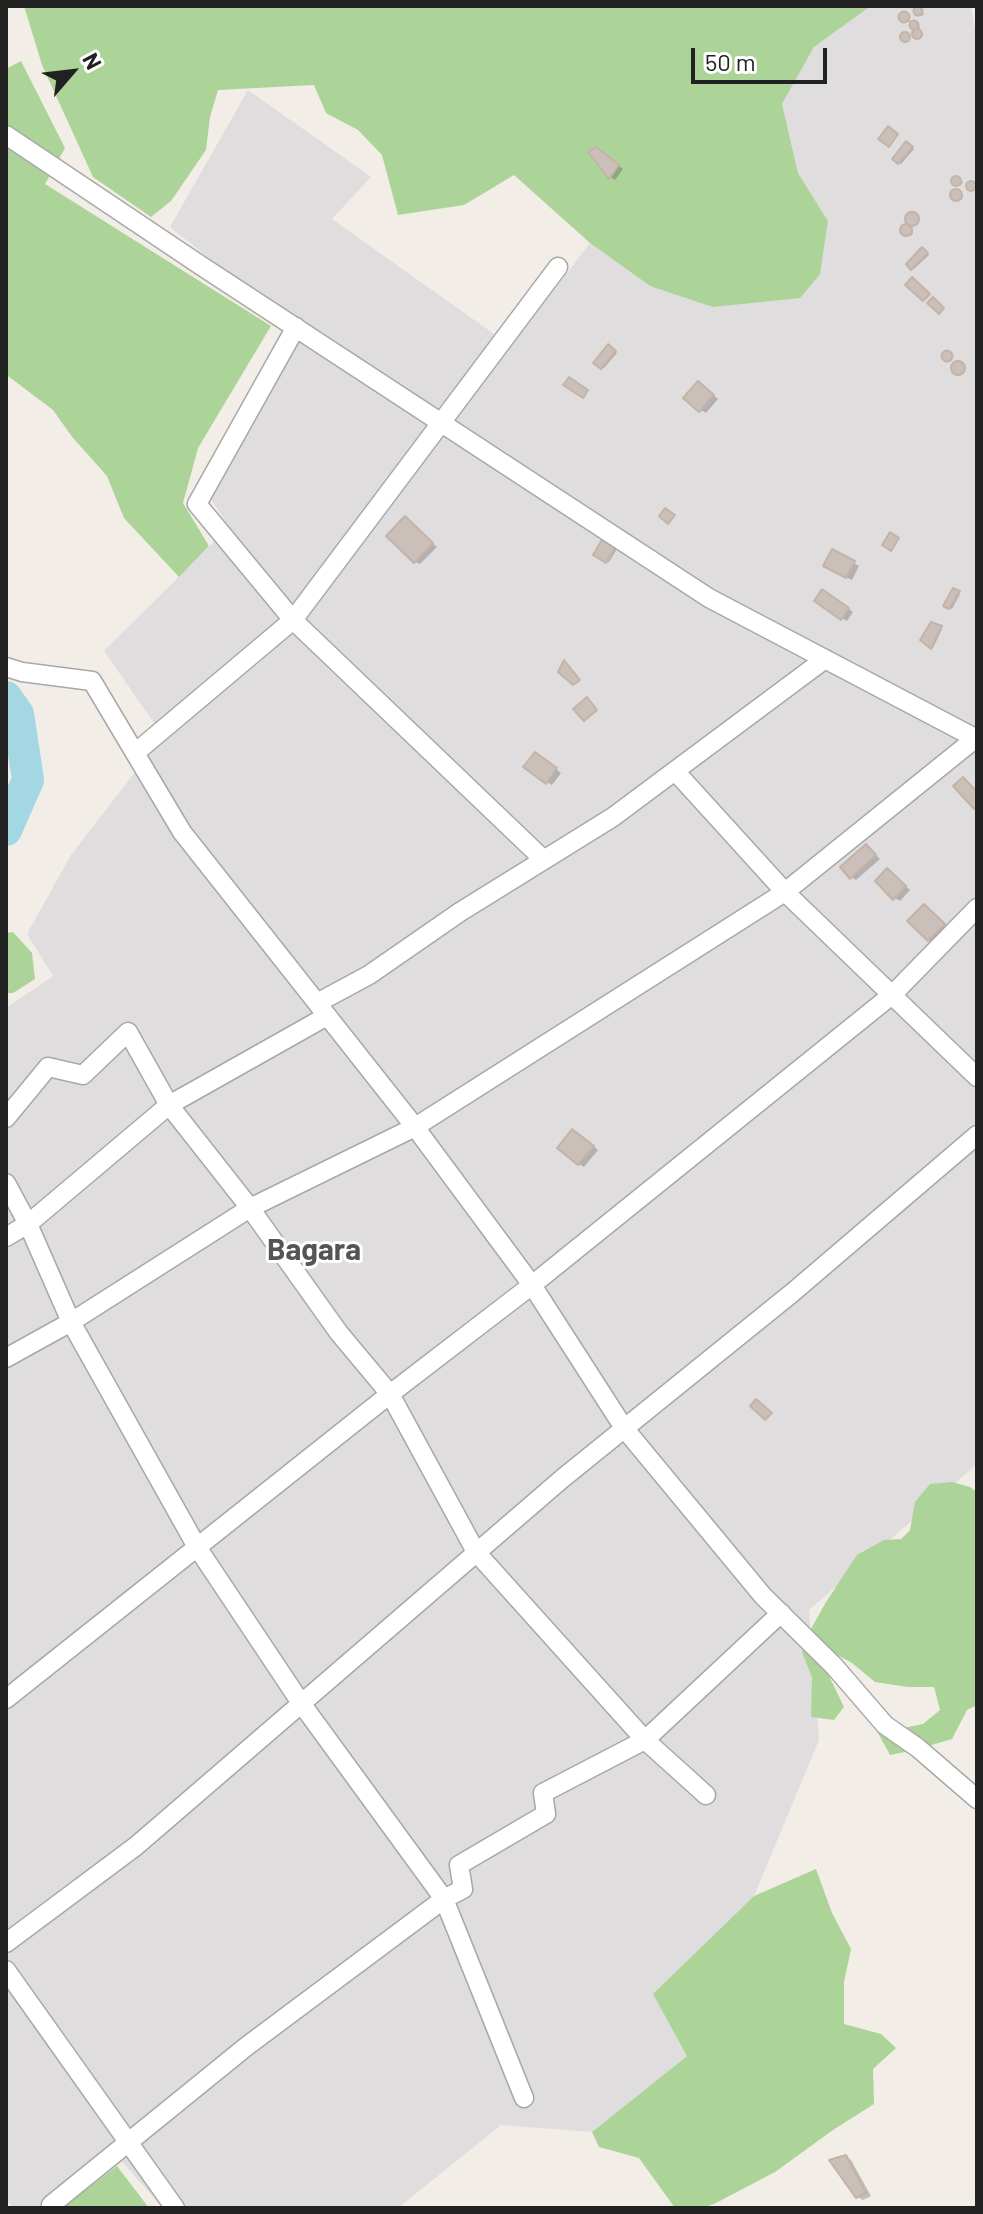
<!DOCTYPE html>
<style>
body{margin:0}
#map{position:relative;width:983px;height:2214px;overflow:hidden;background:#f2ede6;font-family:Barlow,sans-serif}
canvas{display:block}
.frame{position:absolute;inset:0;border:8px solid #212121;pointer-events:none}
.north{position:absolute;left:32px;top:32px;width:80px;height:80px;-webkit-text-stroke:6px #fff;paint-order:stroke;rotate:62deg;font-size:22px;font-weight:700;line-height:32px;text-align:center;color:#212121}
.north::after{content:'';display:block;margin:auto;width:28px;height:36px;background:#212121;clip-path:polygon(50% 0,100% 100%,50% 72%,0 100%)}
.scale{position:absolute;left:691px;top:48px;width:136px;height:36px;box-sizing:border-box;border:4px solid #212121;border-top:0;padding-left:10px;font-size:24px;line-height:28px;white-space:nowrap;color:#212121;-webkit-text-stroke:6px #fff;paint-order:stroke}
</style>
<div id="map">
<canvas width="983" height="2214"></canvas>
<div class="frame"></div>
<div class="north">N</div>
<div class="scale">50 m</div>
</div>
<script>
const c = document.querySelector('canvas').getContext('2d');
c.lineJoin = 'round';
function fillPath(path, color) {
  c.fillStyle = color;
  c.fill(path, 'evenodd');
}
function stroke(path, color, width, dash) {
  c.strokeStyle = color;
  c.lineWidth = width;
  c.lineCap = dash ? 'butt' : 'round';
  c.setLineDash(dash || []);
  c.stroke(path);
}
function label(font, color, halo, rows, align = 'center') {
  c.font = font + ' Barlow,sans-serif';
  c.lineWidth = 6;
  c.setLineDash([]);
  c.textBaseline = 'middle';
  c.strokeStyle = halo;
  c.fillStyle = color;
  for (const [text, x, y, turn = 0] of rows) {
    c.save();
    c.translate(x, y);
    c.rotate((+turn || 0) * Math.PI / 180);
    c.textAlign = isNaN(turn) ? turn : align;
    if (halo) c.strokeText(text, 0, 0);
    c.fillText(text, 0, 0);
    c.restore();
  }
}
const residential = new Path2D(`
 M871,6h100l6,36v1422l-168,146 10,130 -65,156 -100,98 34,61 -96,77 -91,-7 -103,83h-235l-52,-59 -75,59h-23l-7,-9v-1191l47,-32 -26,-42 44,-79 92,-119 -59,-85 125,-124 -30,-47 97,-152 -126,-101 78,-137 123,87 -39,42 179,127 79,-103 60,43 178,-65 -30,-48 -16,-69 32,-57z`);
const forest = new Path2D(`
 M24,6h847l-57,41 -32,57 16,69 30,48 -8,53 -20,24 -87,9 -63,-21 -60,-43 -76,-68 -50,30 -66,10 -16,-60 -24,-25 -32,-17 -12,-28 -96,5 -8,27 -4,33 -35,51 -20,16 -58,-40 -51,-112z
 M21,61l44,87 -20,36 226,142 -73,122 -15,55 26,43 -30,31 -55,-59 -17,-42 -34,-38 -20,-28 -45,-34 -2,-13v-294z
 M13,932l19,21 3,26 -22,14h-7v-60z
 M952,1482l18,5 7,5v213l-10,5 -15,29 -37,11 -25,5 -12,-22 45,-9 17,-14 -6,-23h-26l-33,-5 -23,-19 -20,-11 -2,26 14,29 -10,13 -23,-3 1,-40 -10,-25 10,-25 14,-25 31,-47 27,-15 17,-1 9,-9 5,-28 15,-18z
 M816,1869l16,44 19,36 -7,33v42l37,10 15,14 -23,21 1,35 -41,26 -58,42 -59,31 -14,5h-27l-36,-50 -40,-11 -7,-15 95,-76 -34,-62 101,-98z
 M117,2166l32,42h-87z`);
const shadow = new Path2D(`
 M920,9l4,5 -2,2 -7,-4z
 M902,15l7,1 1,6 -6,-2z
 M914,23l6,3 -2,6 5,3 -3,4 -5,-3 1,-7 -4,-4z
 M906,34l5,3 -3,5 -6,-4v-2z
 M906,143l8,6 -13,15 -7,-6z
 M602,152l21,17 -8,11 -4,-3 -20,-24z
 M956,178l7,4 -3,4 -6,-3z
 M973,183l4,3v3l-3,1 -5,-3z
 M953 196a5 5 0 1 1 10 0a5 5 0 1 1-10 0Z
 M910,215l6,2 4,4 -8,6 1,6 -2,3 -8,-4 -1,-3 8,-4 -3,-6z
 M923,250l6,5 -15,14 -5,-5z
 M608,347l9,6 -13,15 -8,-6z
 M944 358a4 4 0 1 1 8 0a4 4 0 1 1-8 0Z
 M955 369a5 5 0 1 1 10 0a5 5 0 1 1-10 0Z
 M704,386l14,13 -12,14 -5,-3z
 M406,519l31,28 -17,17 -5,-2z
 M603,541l14,8 -8,13 -14,-8z
 M833,552l26,14 -7,14 -27,-14z
 M954,590l6,4 -8,15 -6,-4z
 M828,594l25,18 -6,9 -31,-20z
 M932,624l10,5 -9,19 -11,-9z
 M540,757l21,16 -9,12 -5,-3z
 M866,846l14,13 -24,21 -5,-3z
 M888,870l22,20 -10,11 -5,-3z
 M925,906l24,22 -15,15 -5,-3z
 M578,1134l20,16 -14,17 -5,-3z
 M846,2157l5,3 20,36 -8,4 -5,-3z`);
const river = new Path2D(`
 M6,697l12,17 10,66 -22,50`);
const building = new Path2D(`
 M913.5 11a4.5 4.5 0 1 1 9 0a4.5 4.5 0 1 1-9 0Z
 M898.5 17a5.5 5.5 0 1 1 11 0a5.5 5.5 0 1 1-11 0Z
 M909.5 25a4.5 4.5 0 1 1 9 0a4.5 4.5 0 1 1-9 0Z
 M912 34a5 5 0 1 1 10 0a5 5 0 1 1-10 0Z
 M900 37a5 5 0 1 1 10 0a5 5 0 1 1-10 0Z
 M888,126l10,8 -9,13 -11,-8z
 M906,141l7,6 -15,17 -6,-5z
 M596,147l23,18 -10,14 -21,-27z
 M951 181a5 5 0 1 1 10 0a5 5 0 1 1-10 0Z
 M966 186a5 5 0 1 1 10 0a5 5 0 1 1-10 0Z
 M950 195a6 6 0 1 1 12 0a6 6 0 1 1-12 0Z
 M905 219a7 7 0 1 1 14 0a7 7 0 1 1-14 0Z
 M900 230a6 6 0 1 1 12 0a6 6 0 1 1-12 0Z
 M922,247l6,6 -17,17 -5,-6z
 M912,277l18,17 -7,7 -18,-16z
 M933,297l11,11 -5,6 -12,-11z
 M608,344l8,7 -15,18 -8,-6z
 M941.5 356a5.5 5.5 0 1 1 11 0a5.5 5.5 0 1 1-11 0Z
 M951 368a7 7 0 1 1 14 0a7 7 0 1 1-14 0Z
 M569,377l19,13 -5,8 -20,-13z
 M698,381l16,14 -15,17 -16,-14z
 M665,508l10,7 -7,9 -9,-8z
 M405,516l28,27 -19,20 -28,-27z
 M890,532l9,6 -8,13 -9,-6z
 M603,538l13,8 -10,17 -13,-8z
 M832,549l23,12 -9,17 -23,-12z
 M953,588l7,3 -11,18 -6,-3z
 M822,589l27,19 -8,12 -27,-19z
 M931,622l11,4 -11,23 -11,-9z
 M564,660l16,20 -7,5 -15,-13z
 M587,697l10,13 -13,11 -11,-12z
 M535,752l22,16 -11,16 -23,-17z
 M963,777l14,15v14l-3,3 -21,-23z
 M866,844l10,11 -26,24 -10,-12z
 M887,868l19,18 -13,14 -18,-19z
 M924,904l21,20 -17,17 -21,-20z
 M572,1129l22,17 -16,19 -21,-17z
 M756,1399l16,14 -7,7 -15,-14z
 M846,2155l20,38 -10,5 -27,-38z`);
const minor = new Path2D(`
 M6,135l197,132 506,331 268,141
 M296,327l-99,177 96,116 251,240
 M6,667l16,5 70,9 90,151 233,295 117,158 92,143 139,168 71,70 51,59 33,23 59,51
 M135,753l158,-133 265,-353
 M675,771l110,121 192,185
 M317,1003l52,-28 91,-63 153,-95 212,-158
 M6,1118l42,-51 35,8 45,-43 41,73 81,103 89,125 51,61 86,158 169,188 61,55
 M6,1183l22,41 43,98 126,225 104,156 143,196 80,199
 M6,1237l22,-13 141,-119 158,-89
 M6,1358l65,-36 179,-114 165,-81 370,-235 191,-154
 M6,1699l384,-305 142,-109 361,-291 84,-86
 M6,1943l130,-97 427,-368 229,-185 185,-158
 M6,1970l169,238
 M51,2205l196,-159 197,-147 19,-10 -4,-24 87,-51 -3,-21 102,-53 136,-127`);
const quarterNames = [
 ["Bagara",314,1250]
];
fillPath(residential, '#dfdddd');
fillPath(forest, '#acd498');
fillPath(shadow, '#0003');
stroke(river, '#a3d7e3', 32);
fillPath(building, '#cabfb9');
stroke(building, '#c5b3a7', 2);
stroke(minor, '#a8a8a8', 21);
stroke(minor, '#fff', 18);
label('bold 30px', '#545454', '#fff', quarterNames);
</script>
